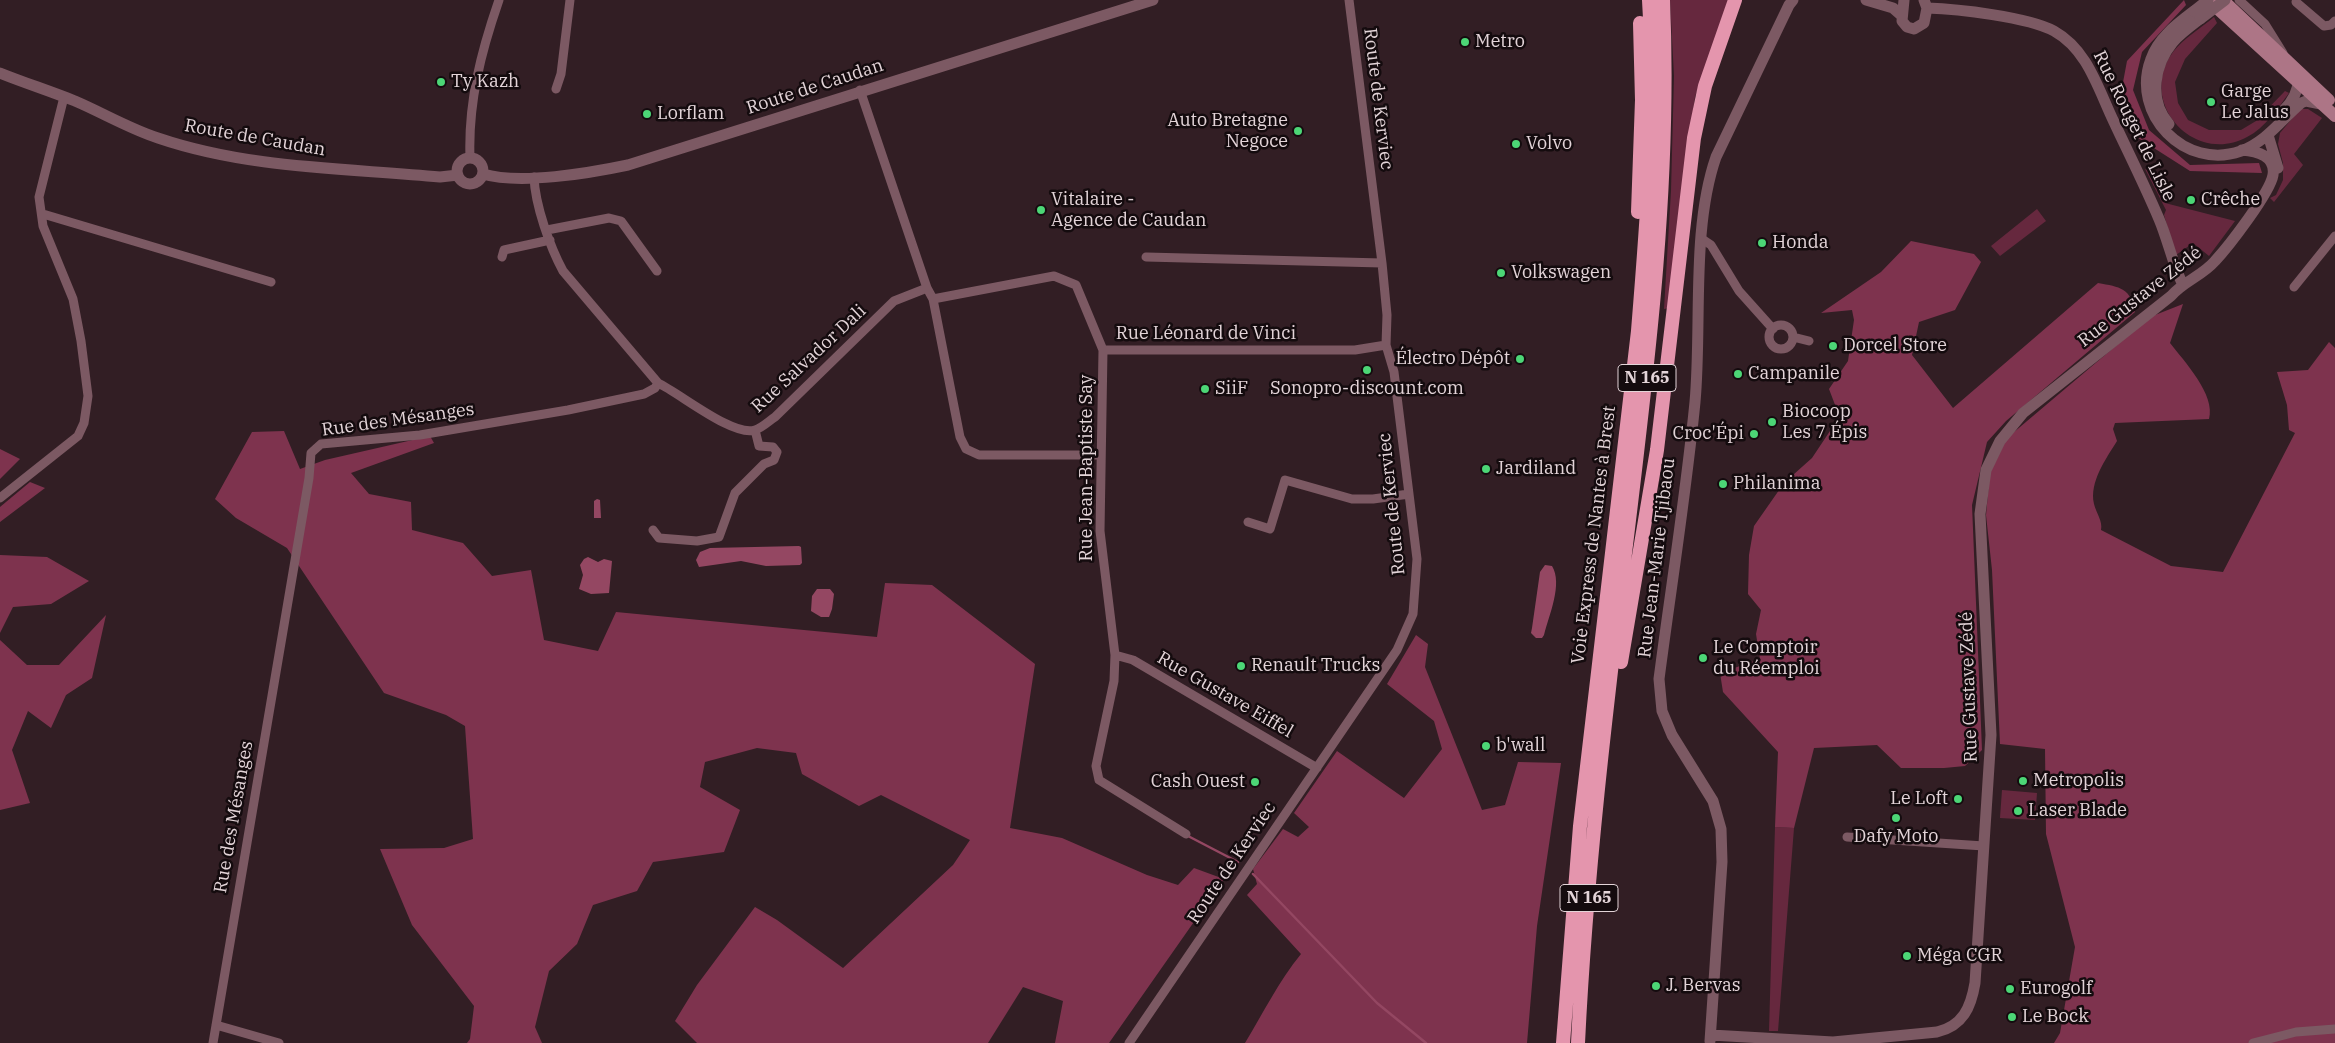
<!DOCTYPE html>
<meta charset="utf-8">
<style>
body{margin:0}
canvas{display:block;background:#321e24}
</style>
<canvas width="2335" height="1043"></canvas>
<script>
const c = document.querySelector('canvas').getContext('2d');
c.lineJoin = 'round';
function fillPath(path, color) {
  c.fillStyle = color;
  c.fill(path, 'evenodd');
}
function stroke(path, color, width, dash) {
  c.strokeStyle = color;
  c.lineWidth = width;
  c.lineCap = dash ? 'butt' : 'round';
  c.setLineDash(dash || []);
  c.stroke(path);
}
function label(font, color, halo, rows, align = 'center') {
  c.font = font + ' "IBM Plex Serif",serif';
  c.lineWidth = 5;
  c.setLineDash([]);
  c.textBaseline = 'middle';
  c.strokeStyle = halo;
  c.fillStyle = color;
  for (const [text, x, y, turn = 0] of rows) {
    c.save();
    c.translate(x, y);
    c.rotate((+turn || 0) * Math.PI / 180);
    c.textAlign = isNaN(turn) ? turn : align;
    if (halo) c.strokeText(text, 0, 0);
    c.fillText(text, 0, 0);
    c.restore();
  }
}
const green = new Path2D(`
 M1670,0h58l-33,97 -14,98 -12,113 -5,1 7,-118 3,-115z
 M2214,17l3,6 -32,36 -10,23 3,21 10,17 21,10h32l15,-9 29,-30 4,2c-11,15 -24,35 -42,44 -53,29 -111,-35 -74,-85 10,-13 28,-24 41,-35z
 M2300,109h8l14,9 -28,36 9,11 -29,37 -4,-4 6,-3 7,-15v-17l-5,-19 2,-11z
 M2145,169l11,5 -3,6 10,5 -4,7 8,5 -2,6 70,18 -26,35 -16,-13 -17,12 -12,-40 2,-5z
 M2037,209l9,12 -46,35 -9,-10z
 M2002,790l35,3 -2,27 -35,-2z
 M1775,827l19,1 -16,203h-9z`);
const forest = new Path2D(`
 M2184,0l2,5 -44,47 -9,38 16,40 41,35 69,-2 3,10 -72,-2 -55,-35 -14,-43 6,-32z
 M1911,241l63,13 7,8 -26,48 -36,12 -7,33 41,53 145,-125c22,4 33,5 37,29l-129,109 -19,21 -15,63 10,245 -17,16 -21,2h-43l-24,-23 -63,3 -20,80 -19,-1 3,-75 -55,-60 -3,-19 40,-14 -4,-25 5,-24 -13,-16 1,-39 5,-29 30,-43 28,-25 24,-36 1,-12 -8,-21 19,-28 6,-41 -2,-10 -31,3 60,-41z
 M2183,304l-13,39c14,18 46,52 39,76l-94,4 -2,6 4,12c-11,18 -28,41 -23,63 2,9 9,17 7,26l70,36 52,6 72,-139 -6,-3 -2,-25 -10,-33 31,-2 21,-28 6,6v695h-281l6,-10 15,-86 -29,-113 -1,-85 -45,-5 -8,-174 -6,-55 4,-42 17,-35 143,-121z
 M284,431l16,38 25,-9 105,-24 4,7 -83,30 18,21 42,8 1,28 51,13 29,33 39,-6 13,70 54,11 18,-39 261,25 8,-54 47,2 103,79 -25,164 52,10 85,37 31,10 16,-17 30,11 -115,164h-54l8,-42 -40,-14 -35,56h-291l-22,-22 22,-36 58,-78 22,13 66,48 110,-103 17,-25 -89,-45 -22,11 -57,-32 -6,-21 -39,-5 -52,14 -5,25 40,23 -16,42 -71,10 -16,29 -44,14 -16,39 -28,27 -14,56 7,16h-75l3,-4 4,-33 -62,-81 -32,-76 64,-1 29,-9 -8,-113 -19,-11 -62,-22 -97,-145 -51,-30 -21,-19 37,-67z
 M0,449l20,10 -20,20z
 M30,482l15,6 -45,34v-15z
 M0,555l47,2 42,24 -38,23 -38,3 -13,26z
 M106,615l-14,63 -26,17 -15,33 -23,-17 -16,39 18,53 -30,7v-170l27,25h32z
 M1416,635l12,9 -3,23 57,143 23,-5 13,-43 43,1 -24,163 -10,117h-282c18,-30 34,-62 56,-89l-54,-59 10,-11 -4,-15 30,-40 15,8 11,-10 -15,-14 43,-62 67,47 38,-49 -8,-28 -47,-37z`);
const water = new Path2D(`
 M597,499l3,1 1,18h-7v-17z
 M799,546l2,1 1,16 -2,2 -34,1 -25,-5 -42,6 -3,-7 4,-8 10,-4z
 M588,557l10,5 6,-3 8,2 -3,32 -18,1 -12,-5 4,-14 -3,-10 4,-6z
 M1545,565l7,1c11,18 -3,49 -8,69l-2,3h-6l-5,-5 1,-5 8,-56z
 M817,589h13l4,5 -2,15 -3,8h-8l-10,-6 1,-15z`);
const stream = new Path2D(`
 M1188,836l50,26
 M1253,874l124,129 49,40`);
const minor = new Path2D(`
 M2239,0l26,24 18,29
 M2296,2l28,24 7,-1 4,-4
 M556,89l5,-15 9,-74
 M860,90l67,198 6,11 121,-23 22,9 27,65h252l31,-5
 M470,158c-2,-56 11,-106 29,-158
 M43,214l228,68
 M547,230l62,-12 12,3 36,50
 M1702,239l9,6 28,46 34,38
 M502,257l2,-7 46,-10
 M1146,257l236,6
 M2294,287l41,-51
 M933,299l27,138 6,12 13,6h122
 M1769 337a12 12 0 1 1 24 0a12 12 0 1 1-24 0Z
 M1793,337l16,4
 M1103,350l-3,181 15,124 -1,26 -18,85 3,14 87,54
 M658,383c23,11 75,54 97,47 7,-2 14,-9 20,-13l119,-116 33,-13
 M0,498l78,-62 6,-13 4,-27 -7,-55 -8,-42 -30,-73 -4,-29 25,-100
 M1248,522l22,7 15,-49 67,19h21l36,-5
 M653,530l6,8 38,3 22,-4 16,-44 29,-29 10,-4 3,-8 -4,-5 -14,-1 -4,-16
 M1115,655l18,5 184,108
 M1847,837l137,9
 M216,1025l63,18
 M213,1043l96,-565 2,-25 10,-9 99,-9 148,-25 76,-16 11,-6 3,-5 -95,-112c-13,-24 -28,-66 -29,-94
 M1129,1043l268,-393 16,-36 4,-55 -23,-187 -8,-27 1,-30 -5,-52 -33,-263
 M2253,1043l43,-11 39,-3`);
const tertiary = new Path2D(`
 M1866,0l27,8 8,7
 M1904,0l-2,21 5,6 7,2 10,-6 3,-15 -3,-8
 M1927,8c31,1 101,9 127,23 34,19 44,58 60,91 15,32 31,64 45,97 9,21 13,43 23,64
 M2194,11c-17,13 -36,27 -43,48 -21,55 34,112 90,92 26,-10 40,-31 60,-48l5,-2 15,3
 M0,73c25,10 50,18 75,28 28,12 55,28 83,37 91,31 188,30 282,39l18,-2
 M2283,111c10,-10 17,-22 15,-37
 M2169,124c-21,-24 -15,-59 4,-82 8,-9 18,-16 27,-23
 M2268,135l10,33
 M457 171a13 13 0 1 1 26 0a13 13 0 1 1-26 0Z
 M483,174c37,11 107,-1 145,-9l525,-165
 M1711,1035l122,7 104,-10c26,-6 34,-25 38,-49l16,-248 -11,-221 6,-44 14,-29 23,-28 148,-117c13,-15 31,-20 44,-35 13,-14 55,-68 58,-86 3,-19 -16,-24 -31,-25
 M1710,1041l12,-179 -1,-33 -8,-28 -41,-66 -10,-24 -3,-32c12,-92 27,-185 36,-277 7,-77 -4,-173 21,-245l73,-152 4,-5`);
const secondary = new Path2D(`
 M2208,0l127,116
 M2223,0l106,100`);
const trunk = new Path2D(`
 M1638,212l4,-112 -2,-77
 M1621,662l36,-212 37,-312 11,-52 30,-86
 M1563,1043l17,-217 58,-495c9,-110 18,-220 11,-331
 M1578,1043c8,-166 28,-333 48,-498 22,-181 45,-362 37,-545`);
const tertiaryBridge = new Path2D(`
 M2194,11l14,-11
 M2200,19l25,-19`);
const markers = [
 [1465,42,5,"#4cd676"],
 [441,82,5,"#4cd676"],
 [2211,102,5,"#4cd676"],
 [647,114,5,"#4cd676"],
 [1298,131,5,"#4cd676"],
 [1516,144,5,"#4cd676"],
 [2191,200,5,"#4cd676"],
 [1041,210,5,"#4cd676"],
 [1762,243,5,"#4cd676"],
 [1501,273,5,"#4cd676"],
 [1833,346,5,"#4cd676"],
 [1520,359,5,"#4cd676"],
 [1367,370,5,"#4cd676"],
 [1738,374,5,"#4cd676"],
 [1205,389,5,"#4cd676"],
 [1772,422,5,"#4cd676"],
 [1754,434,5,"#4cd676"],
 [1486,469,5,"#4cd676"],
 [1723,484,5,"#4cd676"],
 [1703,658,5,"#4cd676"],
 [1241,666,5,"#4cd676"],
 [1486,746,5,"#4cd676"],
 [2023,781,5,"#4cd676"],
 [1255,782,5,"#4cd676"],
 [1958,799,5,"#4cd676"],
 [2018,811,5,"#4cd676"],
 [1896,818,5,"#4cd676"],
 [1907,956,5,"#4cd676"],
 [1656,986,5,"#4cd676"],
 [2010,989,5,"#4cd676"],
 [2012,1017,5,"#4cd676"]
];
const shields = [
 [1647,378,58],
 [1589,898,58]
];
const shieldNames = [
 ["N 165",1647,378],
 ["N 165",1589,898]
];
const poiNames = [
 ["Metro",1475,42],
 ["Ty Kazh",451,82],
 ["Garge",2221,92],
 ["Le Jalus",2221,113],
 ["Lorflam",657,114],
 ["Auto Bretagne",1288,121,"right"],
 ["Negoce",1288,142,"right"],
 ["Volvo",1526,144],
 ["Vitalaire -",1051,200],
 ["Agence de Caudan",1051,221],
 ["Crêche",2201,200],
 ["Honda",1772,243],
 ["Volkswagen",1511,273],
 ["Dorcel Store",1843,346],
 ["Électro Dépôt",1510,359,"right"],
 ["Campanile",1748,374],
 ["SiiF",1215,389],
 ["Sonopro-discount.com",1367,389,"center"],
 ["Biocoop",1782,412],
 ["Les 7 Épis",1782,433],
 ["Croc'Épi",1744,434,"right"],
 ["Jardiland",1496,469],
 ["Philanima",1733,484],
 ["Le Comptoir",1713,648],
 ["du Réemploi",1713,669],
 ["Renault Trucks",1251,666],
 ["b'wall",1496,746],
 ["Metropolis",2033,781],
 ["Cash Ouest",1245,782,"right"],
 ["Le Loft",1948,799,"right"],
 ["Laser Blade",2028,811],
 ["Dafy Moto",1896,837,"center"],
 ["Méga CGR",1917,956],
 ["J. Bervas",1666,986],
 ["Eurogolf",2020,989],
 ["Le Bock",2022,1017]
];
const streetNames = [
 ["Route de Caudan",815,87,-18],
 ["Route de Kerviec",1378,99,83],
 ["Rue Rouget de Lisle",2134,126,64],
 ["Route de Caudan",255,138,10],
 ["Rue Gustave Zédé",2140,297,-38],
 ["Rue Léonard de Vinci",1206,334],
 ["Rue Salvador Dali",809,359,-43],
 ["Rue des Mésanges",398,420,-8],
 ["Rue Jean-Baptiste Say",1087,468,-90],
 ["Route de Kerviec",1392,504,-96],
 ["Voie Express de Nantes à Brest",1594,535,-83],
 ["Rue Jean-Marie Tjibaou",1657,558,-83],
 ["Rue Gustave Zédé",1969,687,-92],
 ["Rue Gustave Eiffel",1225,695,30],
 ["Rue des Mésanges",234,817,-80],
 ["Route de Kerviec",1232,863,-56]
];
fillPath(green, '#66283e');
fillPath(forest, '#7e334e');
fillPath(water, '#944762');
stroke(stream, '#944762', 2.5);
stroke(minor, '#7c5963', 9);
stroke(tertiary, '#7c5963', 11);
stroke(secondary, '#ad7586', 12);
stroke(trunk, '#e495ad', 14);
stroke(tertiaryBridge, '#7c5963', 11);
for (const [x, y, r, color] of markers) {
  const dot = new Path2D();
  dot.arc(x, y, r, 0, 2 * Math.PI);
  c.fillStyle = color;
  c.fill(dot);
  stroke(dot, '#140b0e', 2);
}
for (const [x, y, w] of shields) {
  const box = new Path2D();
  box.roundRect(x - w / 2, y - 13.5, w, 27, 4);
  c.fillStyle = '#140b0e';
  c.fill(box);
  stroke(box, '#e3d4d8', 1);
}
label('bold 16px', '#e3d4d8', null, shieldNames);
label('18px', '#e3d4d8', '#140b0e', poiNames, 'left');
label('18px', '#e3d4d8', '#140b0e', streetNames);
</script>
